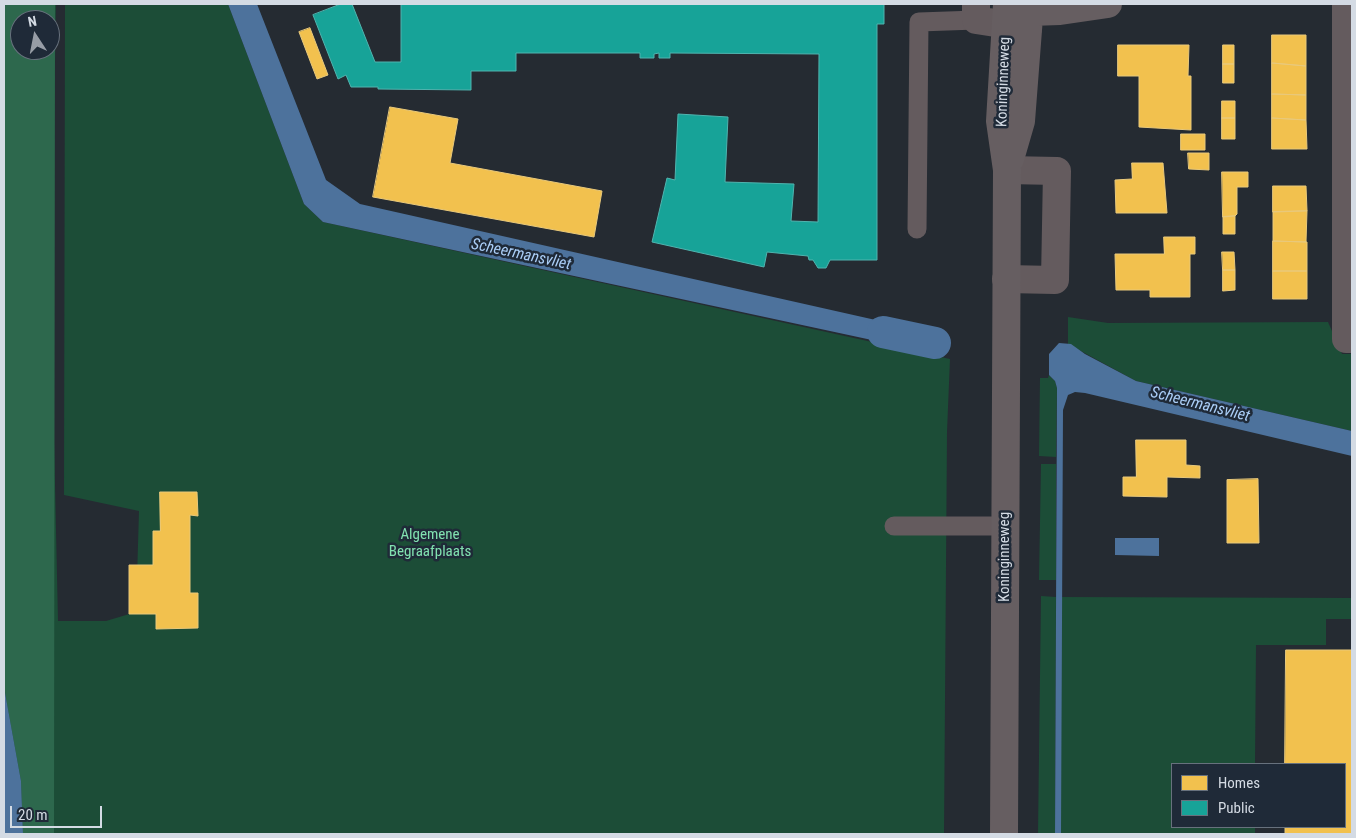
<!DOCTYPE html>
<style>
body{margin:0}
#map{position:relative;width:1356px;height:838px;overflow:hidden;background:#252b32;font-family:"Roboto Condensed",sans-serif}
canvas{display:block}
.frame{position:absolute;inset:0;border:5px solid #d4dbe4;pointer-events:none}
.legend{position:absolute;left:1171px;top:763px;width:175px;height:65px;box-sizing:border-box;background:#1f2a38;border:1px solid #67717d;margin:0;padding:6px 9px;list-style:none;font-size:15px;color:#d4dbe4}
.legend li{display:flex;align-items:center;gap:10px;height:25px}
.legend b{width:25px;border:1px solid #67717d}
.north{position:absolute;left:10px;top:10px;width:50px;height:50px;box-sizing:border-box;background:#1f2a38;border:1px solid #67717d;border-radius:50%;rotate:349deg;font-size:14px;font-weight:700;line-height:20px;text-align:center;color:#d4dbe4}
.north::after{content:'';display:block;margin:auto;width:18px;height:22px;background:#979da6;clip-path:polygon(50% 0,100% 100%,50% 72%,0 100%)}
.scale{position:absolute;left:10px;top:806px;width:92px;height:22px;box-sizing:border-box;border:2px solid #d4dbe4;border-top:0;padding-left:6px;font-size:15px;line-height:18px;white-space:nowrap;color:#d4dbe4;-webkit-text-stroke:4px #1f2a38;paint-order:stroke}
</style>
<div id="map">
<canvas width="1356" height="838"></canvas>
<div class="frame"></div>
<ul class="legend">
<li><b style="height:14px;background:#f2c14e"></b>Homes</li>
<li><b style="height:14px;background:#17a398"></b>Public</li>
</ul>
<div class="north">N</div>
<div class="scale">20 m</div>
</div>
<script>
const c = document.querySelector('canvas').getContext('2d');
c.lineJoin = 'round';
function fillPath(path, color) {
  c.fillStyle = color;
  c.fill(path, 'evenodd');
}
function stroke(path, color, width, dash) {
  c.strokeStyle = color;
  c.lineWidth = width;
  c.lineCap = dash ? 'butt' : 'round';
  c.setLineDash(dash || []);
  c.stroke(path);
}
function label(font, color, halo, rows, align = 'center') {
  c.font = font + ' "Roboto Condensed",sans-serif';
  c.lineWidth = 5;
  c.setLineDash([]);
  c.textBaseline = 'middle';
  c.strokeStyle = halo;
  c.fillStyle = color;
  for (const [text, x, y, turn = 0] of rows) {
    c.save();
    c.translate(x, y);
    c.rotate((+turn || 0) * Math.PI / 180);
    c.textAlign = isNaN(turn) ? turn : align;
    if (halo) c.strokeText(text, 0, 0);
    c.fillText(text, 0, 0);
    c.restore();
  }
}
const green = new Path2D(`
 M4,4h52l-5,297 7,320h48l30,-9 3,-101 -75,-16 1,-491h163l76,200 19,18 627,137 -3,73 -3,402h-940zM20,20h30v30h-30z
 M1068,317l40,6 220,-1 14,32h10v77l-216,-50 -68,-37z
 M1049,375l6,6 2,7 -1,69 -17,-1 1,-78h8z
 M1041,464h15v116h-17z
 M1041,596l15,1 -1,237h-17z
 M1061,597l291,1v21h-26v26h-70l-1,119h-83v63h83v7h-194z`);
const forest = new Path2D(`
 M4,4h51l-1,830h-31l-2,-53 -17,-94zM20,20h30v30h-30z`);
const water = new Path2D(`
 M228,4h29l69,176 34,24 569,128 -6,19 -600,-129 -19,-18z
 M1059,343l12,1 14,10 51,27 216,50v25l-267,-63 -10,-1 -7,3 -5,15 -2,424h-6l2,-446 -2,-7 -6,-6v-21z
 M1115,538h44v18l-44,-1z
 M4,687l17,94 2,53h-19z`);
const homes = new Path2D(`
 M310,28l18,47 -11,4 -18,-47z
 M1272,35h34v31l-34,-3z
 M1118,45h71l-1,31h3v54l-52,-3v-51h-21z
 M1223,45h11v19h-11z
 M1272,63l34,3v29l-34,-1z
 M1223,64h11v19h-11z
 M1272,94l34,1v25l-34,-2z
 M1222,101h13v17h-13z
 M390,107l68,12 -8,44 152,28 -8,46 -221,-40z
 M1222,118h13v21h-13z
 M1272,118l34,2 1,29h-35z
 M1181,134h24v16h-24z
 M1188,153h21v17l-20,-1z
 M1132,163h31l4,50h-51l-1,-33 17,-1z
 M1222,172h26v15h-11v27l-2,2 -12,1z
 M1273,186h33l1,25 -34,1z
 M1307,211l-1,31 -33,-1v-29z
 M1235,216v18h-12v-17z
 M1164,237h31v17h-5v43h-40v-7h-34l-1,-36h49z
 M1273,241l34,1v29h-34z
 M1222,252h12l1,18h-12z
 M1223,270h12v20l-12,1z
 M1273,271h34v28h-34z
 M1136,440h50v25l14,1v12l-33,-1v20l-44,-1v-19h13z
 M1258,479l1,64h-32v-63z
 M160,492h37l1,24 -8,-1v78h8v35l-42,1v-15h-27v-49h24v-34h7z
 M1286,650h66v184h-67v-7h60v-63h-60z`);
const public = new Path2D(`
 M341,4h11l23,58h26v-58h483v20h-7v236h-47l-4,8h-8l-5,-8h-4l-1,-4 -41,-4 -3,15 -112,-25 15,-64 8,2 3,-66 50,3 -3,65 69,2 -3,37 27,1 1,-168 -149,-1v5h-11v-5l-5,1v4h-14v-5h-124v18h-45v19l-93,-1v-2h-27l-5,-12 -8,4 -25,-64z`);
const canal = new Path2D(`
 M883,332l52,11`);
const lane = new Path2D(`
 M917,229l2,-207 57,-2
 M894,526h111`);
const street = new Path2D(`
 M976,4v16l52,8
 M1346,4v335h6
 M1006,279l49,1 2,-109 -50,-1`);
const secondary = new Path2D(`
 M1020,4l10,8 30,-1 48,-7
 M1010,159l11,-38 9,-117
 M1004,834l3,-664 -7,-49 7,-117`);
const streetNames = [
 ["Koninginneweg",1004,82,-88],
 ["Koninginneweg",1005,557,-90]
];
const parkNames = [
 ["Algemene",430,535],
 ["Begraafplaats",430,552]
];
const waterNames = [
 ["Scheermansvliet",521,255,12],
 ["Scheermansvliet",1200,405,14]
];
fillPath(green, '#1c4d37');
fillPath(forest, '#2d684d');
fillPath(water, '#4d729c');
fillPath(homes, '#f2c14e');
stroke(homes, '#e9c97b', 1);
fillPath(public, '#17a398');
stroke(public, '#50b4af', 1);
stroke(canal, '#4d729c', 32);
stroke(lane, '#645b5e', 19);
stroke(street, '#645b5e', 28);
stroke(secondary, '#665e61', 28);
label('15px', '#d4dbe4', '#1f2a38', streetNames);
label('15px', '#81e1b0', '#1f2a38', parkNames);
label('italic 16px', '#abcef7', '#1f2a38', waterNames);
</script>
